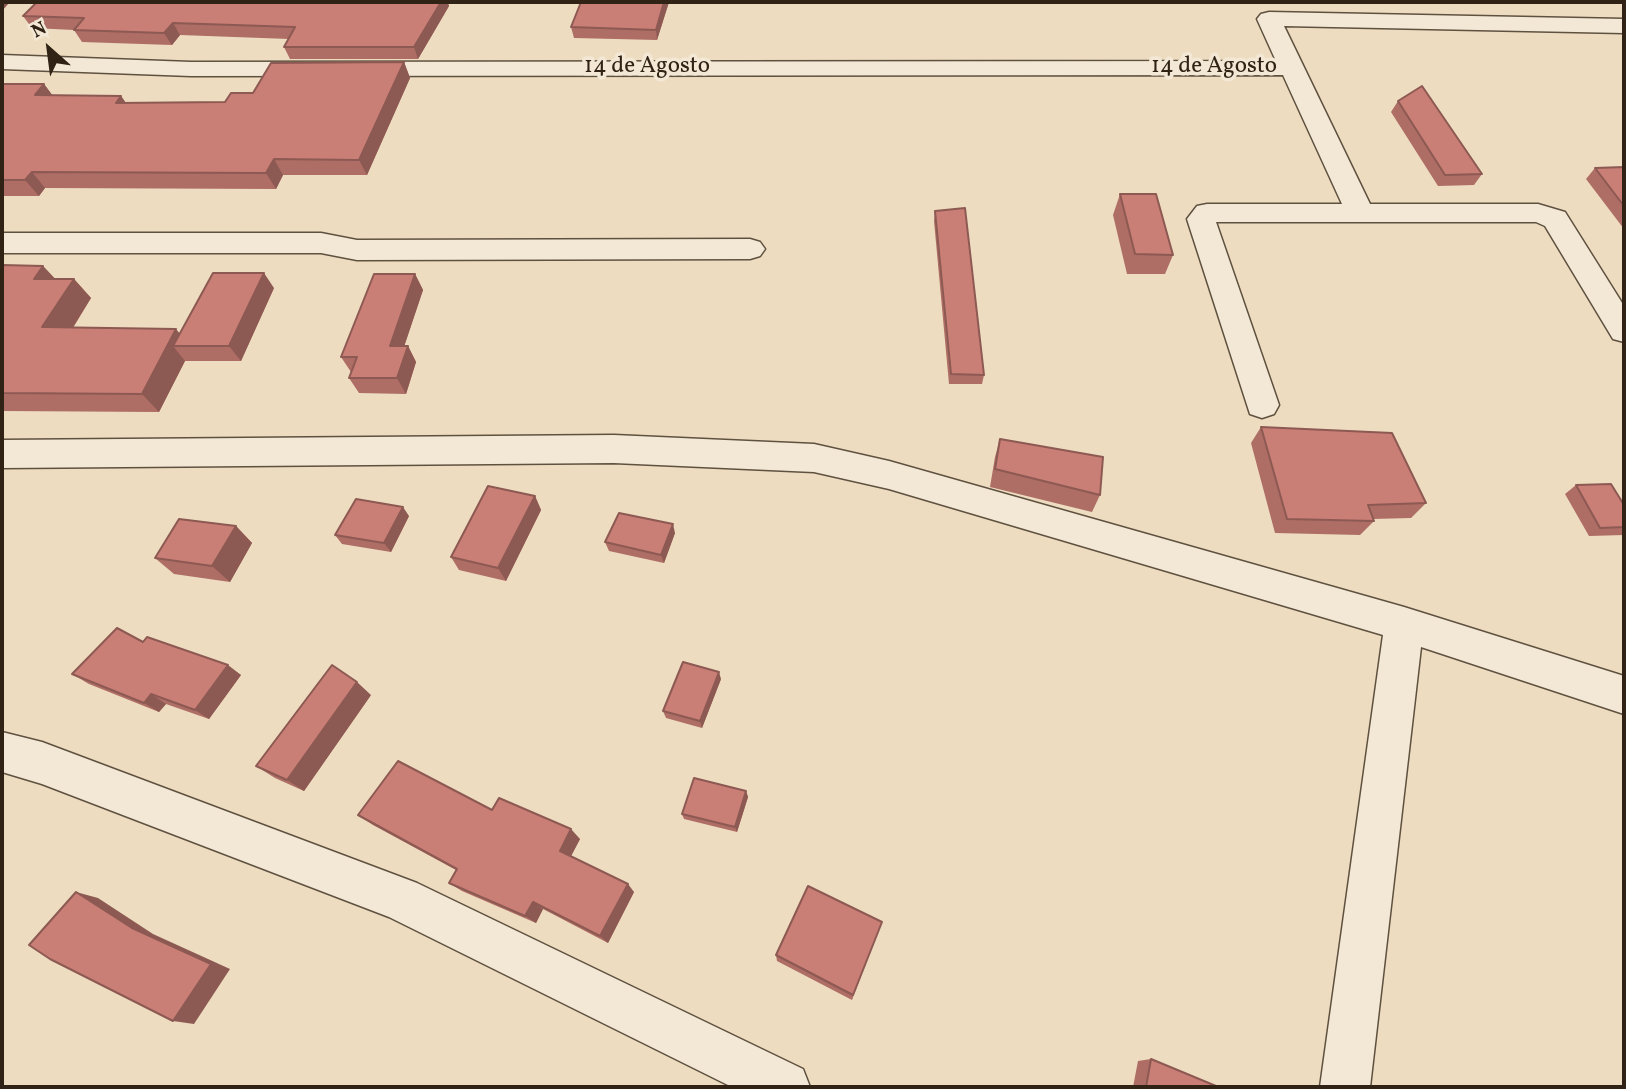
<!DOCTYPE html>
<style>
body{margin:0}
#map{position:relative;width:1626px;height:1089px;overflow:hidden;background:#eddcbf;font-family:Vollkorn,serif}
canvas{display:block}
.frame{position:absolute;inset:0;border:4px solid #302315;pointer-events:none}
.north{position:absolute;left:14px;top:14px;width:70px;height:70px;-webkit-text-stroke:5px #f3e8d5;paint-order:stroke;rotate:332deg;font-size:19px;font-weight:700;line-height:28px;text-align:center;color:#302315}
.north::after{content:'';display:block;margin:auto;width:24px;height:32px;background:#302315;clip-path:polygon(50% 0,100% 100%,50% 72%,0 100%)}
</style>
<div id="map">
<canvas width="1626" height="1089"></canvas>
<div class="frame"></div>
<div class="north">N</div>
</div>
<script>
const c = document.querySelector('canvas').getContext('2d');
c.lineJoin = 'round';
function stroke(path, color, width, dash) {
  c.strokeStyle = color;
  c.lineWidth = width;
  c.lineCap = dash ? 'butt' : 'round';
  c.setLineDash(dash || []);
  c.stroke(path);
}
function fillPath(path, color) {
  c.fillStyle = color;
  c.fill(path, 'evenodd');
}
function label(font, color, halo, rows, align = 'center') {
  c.font = font + ' Vollkorn,serif';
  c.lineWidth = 7;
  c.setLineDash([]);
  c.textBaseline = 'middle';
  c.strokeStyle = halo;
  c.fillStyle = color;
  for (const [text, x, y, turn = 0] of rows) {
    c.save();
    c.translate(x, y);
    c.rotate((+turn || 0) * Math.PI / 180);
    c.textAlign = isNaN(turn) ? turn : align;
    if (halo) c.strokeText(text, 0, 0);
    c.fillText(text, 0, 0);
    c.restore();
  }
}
const street = new Path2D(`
 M1269,12l355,7v14l-340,-7 86,178h168l27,8 59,94v36l-11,-3 -68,-113 -9,-4h-320l63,183 -5,9 -12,4 -12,-4 -63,-195 10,-13 10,-2h135l-59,-129 -1092,1 -189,-7v-14l189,7 1085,-1 -19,-42 4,-5z
 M2,233h319l36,7 393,-1 10,3 5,7 -5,7 -10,3 -393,1 -36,-7h-319z
 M614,435l200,9 75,17 515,146 220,69v38l-203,-67 -51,440h-50l63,-452 -494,-146 -75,-17 -200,-9 -612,5v-28z
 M2,732l40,10 375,141 386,186 7,18h-78l-343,-170 -347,-133 -40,-12z`);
const wall = new Path2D(`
 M581,2h88l-12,38 -83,-2 -3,-11z
 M449,6l-31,53h-128l-6,-12 5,-8 -109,-4 -8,10 -90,-3 -8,-12 -42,-2 -9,-12z
 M404,62l6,16 -43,97h-84l-7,14 -231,-1 -6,8h-37v-112h42l8,11 69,1 5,7 99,-1 28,-9z
 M1398,101l84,73 -8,11 -36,1 -47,-74z
 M1624,167v62l-38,-50 9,-11z
 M1120,194l53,61 -8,19h-38l-14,-59z
 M935,211l49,164 -2,9h-33l-15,-163z
 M2,265l41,1 12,13h19l17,19 -18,30 107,5 94,-45 -33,73h-56l-26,51 -157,-1z
 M415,274l8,16 -19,56h4l8,16 -10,32 -47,-1 -10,-15 2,-6 -10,-15z
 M1261,427l165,76 -15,15 -38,1 1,2 -14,14 -85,-2 -24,-90z
 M1000,439l100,56 -8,17 -102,-25 5,-30z
 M1576,485l48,20v30l-35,1 -24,-42z
 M535,496l6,14 -35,71 -47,-11 -8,-13z
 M409,516l-18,36 -49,-8 -7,-9z
 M236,526l16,17 -22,39 -56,-8 -19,-16z
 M675,533l-11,30 -55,-12 -4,-9z
 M143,642l98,33 -32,44 -43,-15 -7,8 -70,-28 -17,-10z
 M721,679l-19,49 -36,-10 -3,-7z
 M371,695l-67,96 -29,-13 -19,-12z
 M746,791l2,6 -11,35 -53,-13 -2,-5z
 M492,810l88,29 -9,17 63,36 -26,51 -65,-34 -7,14 -74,-32 -13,-8 7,-13 -83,-45 -15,-10z
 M882,922l-30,78 -75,-39 -1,-6z
 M1151,1059l64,28h-82l5,-26z`);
const shadedWall = new Path2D(`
 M2,2h6l1,1 -7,8z
 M441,2h7l1,4 -31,53 -4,-12z
 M664,2h5l-12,38 -1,-10z
 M173,23l7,12 -8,10 -8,-12z
 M404,62l6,16 -43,97 -8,-15z
 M44,84l12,16 -21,-5z
 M121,96l11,16 -16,-9z
 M274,159l9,16 -7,14 -10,-16z
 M32,172l13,16 -6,8 -14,-16z
 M43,266l18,19 -27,-6z
 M264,273l10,15 -33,73 -12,-15z
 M415,274l8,16 -24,72 -9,-16z
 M74,279l17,19 -30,48 -19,-19z
 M176,329l14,17h-17l12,15 -26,51 -17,-18z
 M408,346l8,16 -10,32 -9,-16z
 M535,496l6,14 -35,71 -8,-13z
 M403,507l6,9 -18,36 -7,-9z
 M673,524l2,9 -11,30 -3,-8z
 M236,526l16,17 -22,39 -18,-16z
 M228,665l13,10 -32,44 -14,-9z
 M719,672l2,7 -19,49 -2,-7z
 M357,682l14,13 -67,96 -17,-11z
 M151,694l15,10 -7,8 -15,-9z
 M746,791l2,6 -11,35 -2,-5z
 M571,829l9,10 -11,21 -9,-9z
 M628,884l6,8 -26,51 -8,-7z
 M76,892l22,6 55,36 77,35 -36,55 -21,-3z
 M533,902l10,7 -7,14 -11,-7z`);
const building = new Path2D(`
 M37,2h404l-27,45h-130l11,-20 -122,-4 -9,10 -90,-3 10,-12 -61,-2z
 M581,2h83l-8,28 -85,-3z
 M404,62l-45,98 -85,-1 -8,14 -234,-1 -7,8h-23v-96h42l-9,11 86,1 -5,7 109,-1 6,-9h22l18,-30z
 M1422,86l60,88 -37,1 -47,-74z
 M1624,167v39l-29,-38z
 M1120,194h36l17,61 -38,-1z
 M965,208l19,167 -33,-1 -16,-163z
 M2,265l41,1 -9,13h40l-32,48 134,2 -34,65 -140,-1z
 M213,273h51l-35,73h-56z
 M374,274h41l-25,72h18l-11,32h-48l8,-21h-16z
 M1261,427l131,6 34,70 -58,2 6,16 -87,-2z
 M1000,439l103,18 -3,38 -105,-26z
 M1611,484l13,21v22l-24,1 -24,-43z
 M488,486l47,10 -37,72 -47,-11z
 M356,499l47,8 -19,36 -49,-8z
 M619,513l54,11 -12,31 -56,-13z
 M179,519l57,7 -24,40 -57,-8z
 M117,628l26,14 4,-5 81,28 -33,45 -44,-16 -7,9 -72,-29z
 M683,662l36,10 -19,49 -37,-10z
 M332,665l25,17 -70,98 -31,-14z
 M398,761l94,49 7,-12 72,31 -11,22 68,33 -28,52 -67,-34 -8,14 -76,-33 8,-14 -99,-54z
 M694,778l52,13 -11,36 -53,-13z
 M808,886l74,36 -29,73 -77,-40z
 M76,892l56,36 79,36 -38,57 -123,-62 -21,-14z
 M1151,1059l65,27 -1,1h-69z`);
const farStreetnames = [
 ["14 de Agosto",647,68],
 ["14 de Agosto",1214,68]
];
stroke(street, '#5f5140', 3);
fillPath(street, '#f3e8d5');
fillPath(wall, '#ae6d65');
fillPath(shadedWall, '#8d5953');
fillPath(building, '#ca7f76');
stroke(building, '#8d5953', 2);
label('23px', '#302315', '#f3e8d5', farStreetnames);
</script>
